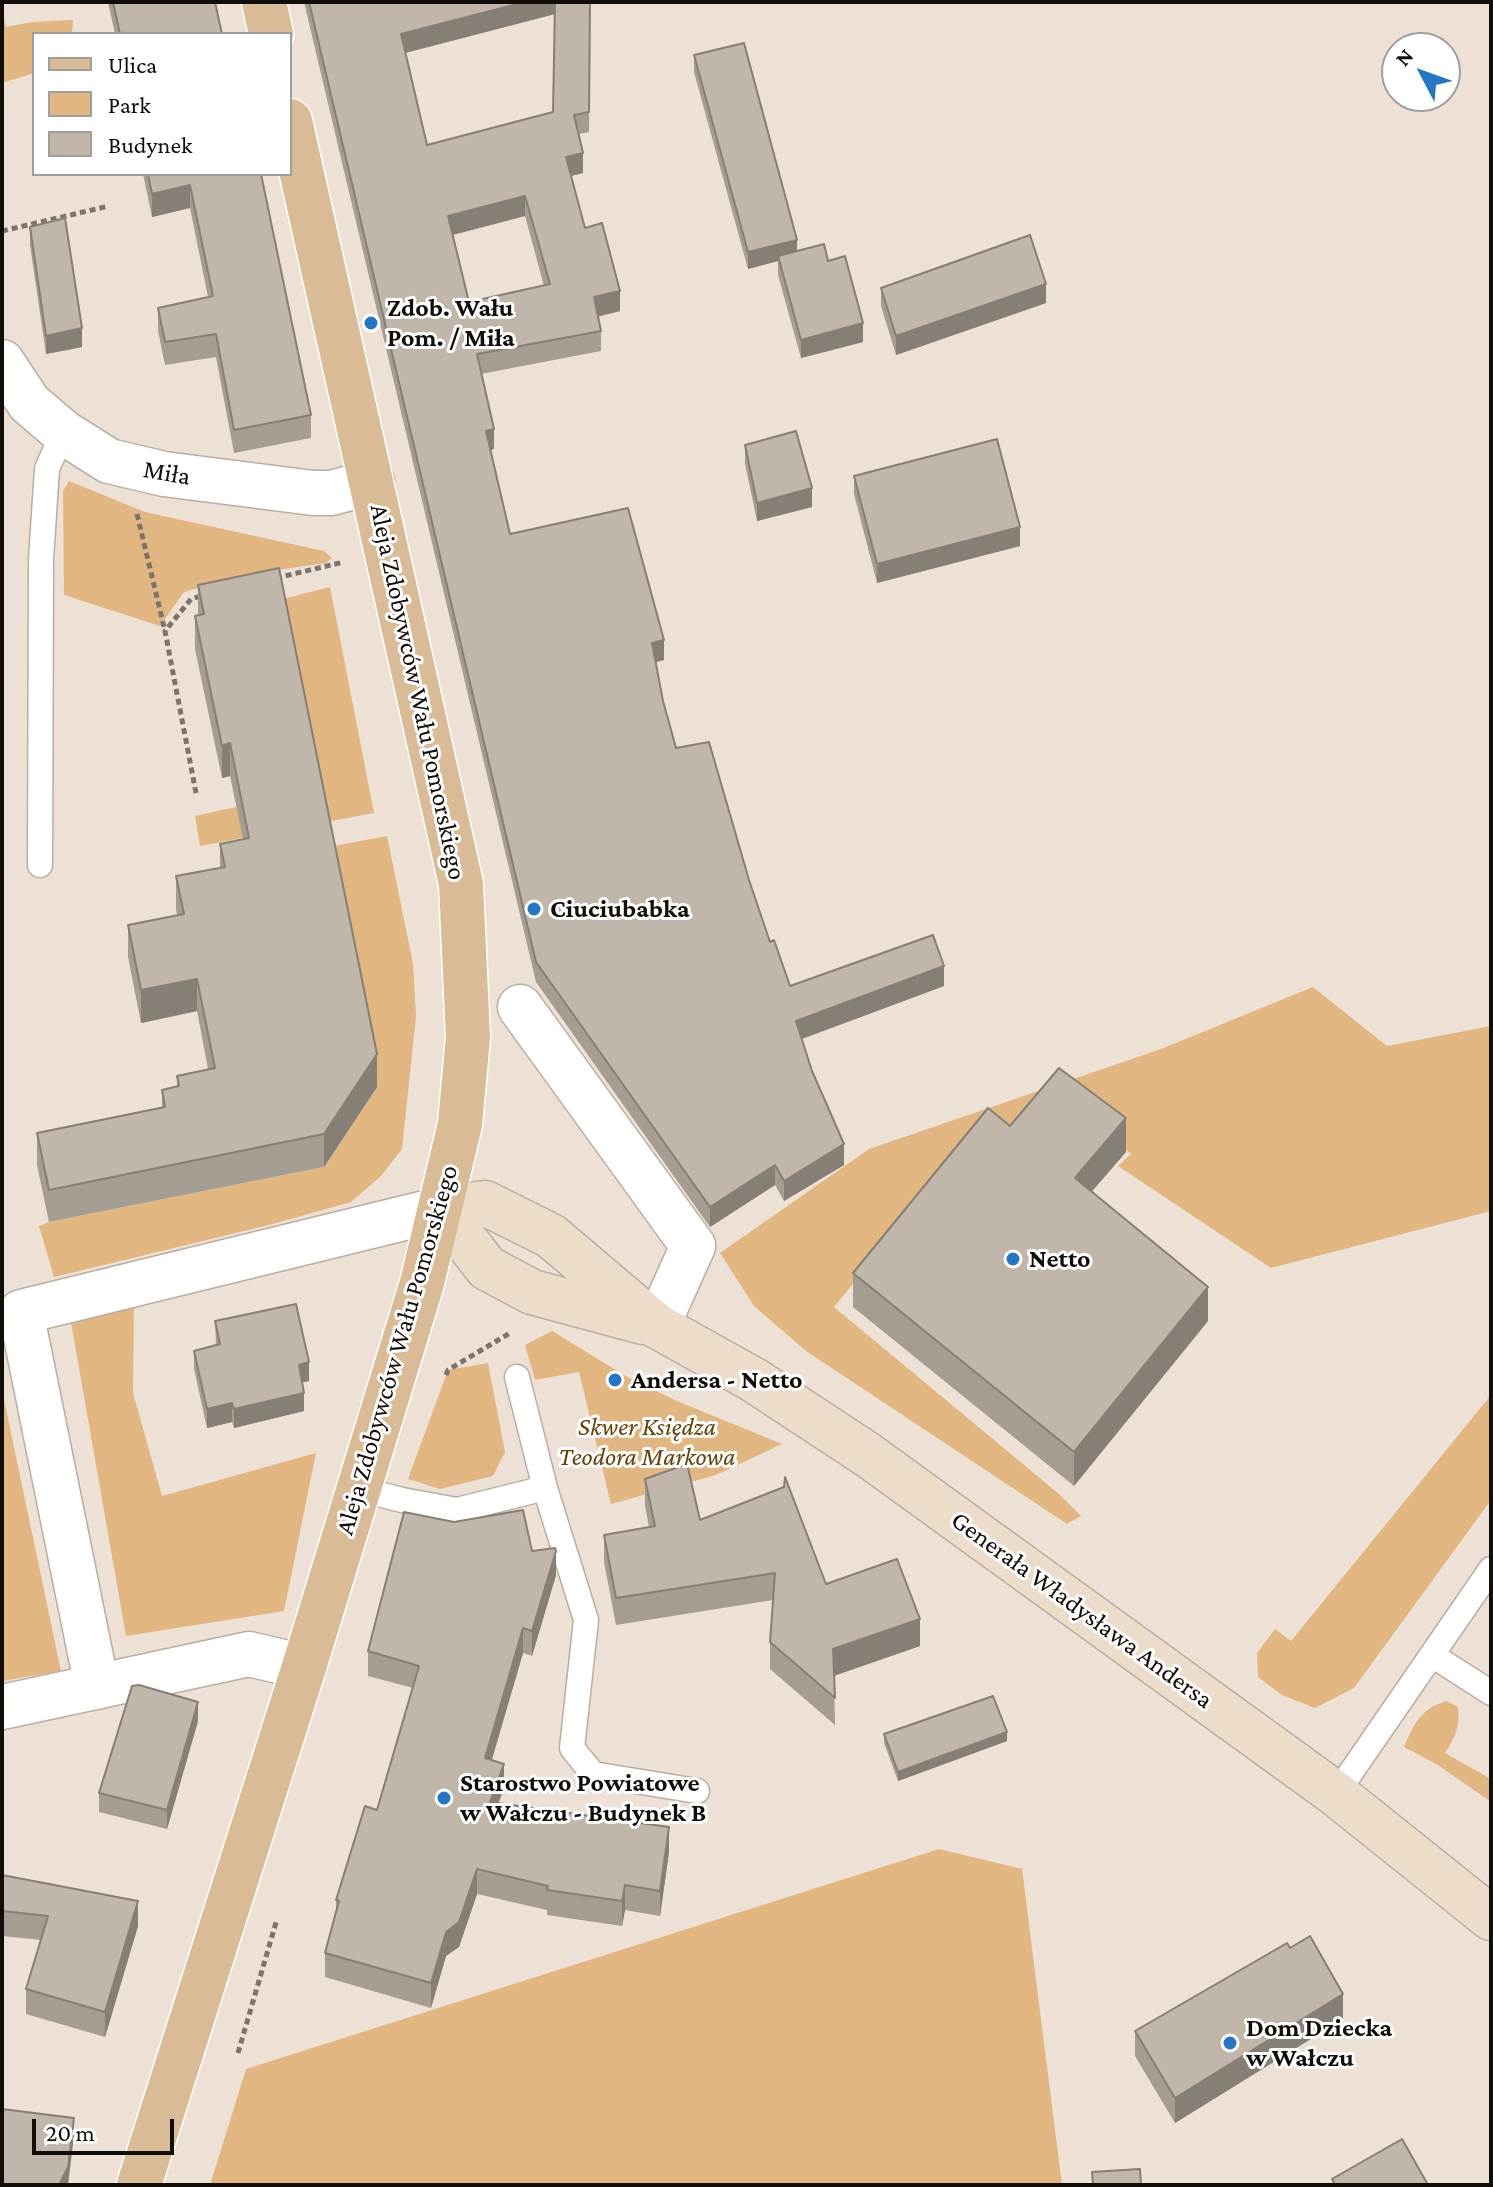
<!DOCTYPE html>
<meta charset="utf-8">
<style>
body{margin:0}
#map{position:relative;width:1493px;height:2187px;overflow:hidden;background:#ede1d5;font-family:"Crimson Pro",serif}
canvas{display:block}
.frame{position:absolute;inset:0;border:4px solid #110d09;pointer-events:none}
.legend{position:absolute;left:32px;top:32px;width:260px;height:144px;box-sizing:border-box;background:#fff;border:2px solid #a09e9d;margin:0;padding:10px 14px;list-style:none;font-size:24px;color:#110d09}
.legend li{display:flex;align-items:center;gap:16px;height:40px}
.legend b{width:40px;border:2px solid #a09e9d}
.north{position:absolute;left:1381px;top:32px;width:80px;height:80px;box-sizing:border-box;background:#fff;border:2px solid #a09e9d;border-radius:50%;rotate:311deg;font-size:22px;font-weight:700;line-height:32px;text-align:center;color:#110d09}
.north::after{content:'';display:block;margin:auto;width:28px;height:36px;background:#2577c5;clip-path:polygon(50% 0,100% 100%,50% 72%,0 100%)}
.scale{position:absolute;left:32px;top:2119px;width:142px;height:36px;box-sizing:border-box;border:4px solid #110d09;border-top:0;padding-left:10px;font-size:24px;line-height:28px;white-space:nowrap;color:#110d09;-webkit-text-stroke:6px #fff;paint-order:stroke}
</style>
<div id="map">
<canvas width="1493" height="2187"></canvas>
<div class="frame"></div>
<ul class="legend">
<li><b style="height:10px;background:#d9bb95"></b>Ulica</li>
<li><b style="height:22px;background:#e2b680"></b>Park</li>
<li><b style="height:22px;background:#c0b6a9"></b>Budynek</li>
</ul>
<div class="north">N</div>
<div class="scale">20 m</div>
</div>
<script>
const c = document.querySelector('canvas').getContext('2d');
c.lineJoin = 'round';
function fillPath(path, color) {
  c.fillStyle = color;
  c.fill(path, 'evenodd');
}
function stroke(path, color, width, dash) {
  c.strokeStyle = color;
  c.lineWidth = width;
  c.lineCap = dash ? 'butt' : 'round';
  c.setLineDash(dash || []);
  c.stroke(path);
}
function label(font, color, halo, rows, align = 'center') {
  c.font = font + ' "Crimson Pro",serif';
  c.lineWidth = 6;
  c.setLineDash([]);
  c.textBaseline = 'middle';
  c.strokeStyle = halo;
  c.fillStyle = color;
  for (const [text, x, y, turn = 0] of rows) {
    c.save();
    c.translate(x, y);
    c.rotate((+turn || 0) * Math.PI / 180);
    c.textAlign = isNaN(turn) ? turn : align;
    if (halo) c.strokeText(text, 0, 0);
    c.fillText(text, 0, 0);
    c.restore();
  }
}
const green = new Path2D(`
 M2,10l4,17 26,-5 41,-2 -1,14h-38v39l-32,10z
 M69,481l76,31 179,39 8,7 -6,5 -83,12 -59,17 -24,34 -96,-31 -1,-104z
 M330,587l44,226 -174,33 -5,-30 41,-9 43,-207z
 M387,836l26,128 3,52 -14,133 -21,27 -30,26 -82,23 -215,52 -15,-51 10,-4 275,-55 53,-80 -49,-240z
 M1313,987l74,59 104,-20v185l-220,57 -153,-102 13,-12 -61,-51 -61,44 -26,-22 -149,182 225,187 22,22 -14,8 -261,-173 -52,-45 -34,-53 149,-104 292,-100z
 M134,1298l-1,95 29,103 154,-43 -32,158 -158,25 -57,-325z
 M552,1331l77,47 48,23 105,43 -66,31 -105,29 -32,-132 -44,8 -10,-35z
 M488,1363l17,89 -12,24 -53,13 -32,-10 40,-109z
 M2,1390l59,281 -59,10z
 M1491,1395v105l-137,188 -39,20 -33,-13 -24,-18 -1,-24 18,-24 16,12z
 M1447,1701l11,6c2,20 -2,29 -13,46l46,26v23l-53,-37 -34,-18c10,-23 17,-39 43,-46z
 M939,1849l83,20 40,316h-852l36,-116z`);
const path = new Path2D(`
 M2,231l107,-25
 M137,514l28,117
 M276,578l68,-16
 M196,793l-31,-162 26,-32 13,-4
 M446,1375l2,-5 62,-37
 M238,2053l39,-134`);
const service = new Path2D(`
 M40,865l1,-306 6,-90 16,-37
 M517,1377l28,111 41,132 -14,128 21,26 104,17
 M359,1489l43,11 55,10 88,-22
 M1432,1655l59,38
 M1336,1794l155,-225`);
const minor = new Path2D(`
 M2,362l27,41 34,29 46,29 55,13 149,19h18l41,-11
 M520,1007l173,239 -36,80
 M97,1687l-76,-375 420,-103
 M2,1707l247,-53 55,13`);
const secondary = new Path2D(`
 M441,1209l44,-6 66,33 106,90 97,54 114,75 468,339 155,124
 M441,1209l46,59 45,24 111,30`);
const primary = new Path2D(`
 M264,2l7,32
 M139,2185l165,-518 118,-384 38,-159 8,-87 -7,-153 -171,-763`);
const wall = new Path2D(`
 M108,2h107l7,32h-107z
 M304,2h286l-1,130 -10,2 4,39 -12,3 14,52 35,83 -22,6 3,14v20l-120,23 13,75 -4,1 20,84 154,126 -8,2 7,39 13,47 73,132 21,62 20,44h154l-142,53 42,126 -60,36 -9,-16 -65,42 -174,-245zM555,14l-2,98 -126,33 -22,-92zM525,216l19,70 -75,16 -16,-67z
 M694,55l103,196 31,10 35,81 -62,16 -23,-83v-14l-30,8 -54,-197z
 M143,174h118l50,241v23l-77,15 -18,-96 -51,8 -7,-34v-23l50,-11 -18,-89 -38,9z
 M30,227l52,120 -36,7 -16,-109z
 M881,288l165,15 -150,52 -15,-49z
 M745,445l67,62 -55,14 -12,-57z
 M854,476l166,70 -143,37 -23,-89z
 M198,585l179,502 -53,80 -275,55 -12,-57v-32l125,-26v-17l15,-4v-10l31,-7 -11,-58 -56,12 -13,-66v-32l49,-10 -1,-7v-32l44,-8v-24l23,-5 -13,-63 -8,2 -27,-129v-33h3z
 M1010,1126l116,26 -34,39 116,130 -134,165 -221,-179v-34z
 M215,1321l94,60 -7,1 2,29 -70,17 -2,-6 -25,6 -13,-59v-18l22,-6z
 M645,1479l55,41 126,64 94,62 -86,30 1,49 -65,-56v-27l3,-42 -157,25 -12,-63v-27l45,-8 -4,-21z
 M532,1551l24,24 -24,81 -9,-3 -31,107 12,28 -6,15 171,49 -9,64 -35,-6 -3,16 -75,-11v-5l-70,-16 -18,53 -13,9 -15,52 -106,-31v-24l11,-43v-10l41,-90 36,-122 -45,-12v-25z
 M198,1721l-31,108 -68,-17v-19z
 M884,1734l123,7 -109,40 -14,-38z
 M2,1875l136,51 -33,111 -79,-23v-25l15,-49 -39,-4z
 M1343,2019l-168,104 -40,-67v-25z`);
const shadedWall = new Path2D(`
 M525,2h30v12l-154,40v-20z
 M583,153v20l-17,4v-20z
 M190,185v23l-38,9v-23z
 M525,196v20l-77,20v-20z
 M797,240v16h-19v5l-30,8v-17z
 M1046,284v19l-150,52v-19z
 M620,291v20l-26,6v-20z
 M863,323v19l-62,16v-18z
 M82,328v19l-36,7v-18z
 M494,429v20l-8,2v-20z
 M812,488v19l-55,14v-18z
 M1020,527v19l-143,37v-19z
 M664,640v20l-12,3v-20z
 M230,743v33l-8,2v-32z
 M944,966v20l-148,55v-20z
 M197,979v32l-56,12v-33z
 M377,1054v33l-53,80v-33z
 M1126,1118v34l-51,59v-33z
 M844,1144v21l-60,36v-20z
 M775,1165v20l-65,42v-20z
 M1208,1287v34l-134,165v-34z
 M309,1362v19l-10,2v-18z
 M304,1393v18l-70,17v-19z
 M232,1403v19l-25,6v-19z
 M556,1551v24l-24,81v-25z
 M920,1619v27l-87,30v-27z
 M523,1628v25l-38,129v-24z
 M198,1702v19l-31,108v-19z
 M1007,1732v9l-109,40v-9z
 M504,1764v24l-14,39v-25z
 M669,1827v25l-9,64v-25z
 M477,1869v25l-18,53 -13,9 -15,52v-25l15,-51z
 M625,1885v25l-3,16v-25z
 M138,1901v25l-33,111v-25z
 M1343,1994v25l-168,104v-25z
 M74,2118v18l-6,49h-9z`);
const building = new Path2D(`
 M113,2h102l7,32h-102z
 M309,2h216l-124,32 26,111 126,-33 2,-110h35l-1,110 -15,3 9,38 -17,4 19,71 17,-5 18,68 -26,6 7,34 -124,23 17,75 -8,2 24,103 118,-26 36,132 -12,3 11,58 13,47 33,-6 40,138 21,62 4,-2 16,46 143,-51 11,31 -148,55 16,50 32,73 -60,37 -9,-16 -65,42 -174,-245zM525,196l25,88 -81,18 -21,-86z
 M744,43l53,197 -49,12 -54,-197z
 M148,174h113l50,241 -77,15 -18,-96 -51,8 -7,-34 55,-12 -23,-111 -38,9z
 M65,218l17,110 -36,8 -16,-109z
 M1030,235l16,49 -150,52 -15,-48z
 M824,244l4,17 17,-5 18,67 -62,17 -23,-84z
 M796,431l16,57 -55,15 -12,-58z
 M997,439l23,88 -143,37 -23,-88z
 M279,568l98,486 -53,80 -275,56 -12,-57 128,-26 -3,-17 17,-4 -2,-10 38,-8 -18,-89 -56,11 -13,-65 56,-11 -8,-38 49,-9 -5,-23 29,-6 -19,-95 -8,3 -27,-130 9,-2 -6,-29z
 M1059,1068l67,50 -51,60 133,109 -134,165 -221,-179 135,-165 22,18z
 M296,1304l13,58 -10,3 5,28 -70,16 -2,-6 -25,6 -13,-58 26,-7 -5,-23z
 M687,1464l13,56 84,-33 1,-10 41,107 71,-25 23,60 -87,30 2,49 -65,-56 5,-69 -159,25 -12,-63 51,-9 -10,-47z
 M523,1510l9,41 23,-3 1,3 -24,80 -9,-3 -38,130 19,6 -14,38 179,25 -9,64 -35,-6 -3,16 -75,-11 1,-4 -71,-17 -18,53 -13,10 -15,51 -106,-30 14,-52 -3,-1 29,-94 12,4 42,-144 -51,-15 36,-139 50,10z
 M139,1685l59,17 -31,108 -68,-17 33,-107z
 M993,1696l14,36 -109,40 -14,-38z
 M2,1875l136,26 -33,111 -79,-23 22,-73 -46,-5z
 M1310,1936l33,58 -168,104 -40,-67 152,-88 3,5z
 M2,2109l72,9 -6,49 -9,18h-57z
 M1402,2139l26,46h-93l-3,-6z
 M1140,2169l1,16h-48l-1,-13z`);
const markers = [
 [371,323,8,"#2577c5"],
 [534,909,8,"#2577c5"],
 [1013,1259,8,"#2577c5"],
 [615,1380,8,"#2577c5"],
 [444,1798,8,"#2577c5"],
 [1230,2043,8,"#2577c5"]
];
const poiNames = [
 ["Zdob. Wału",387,308],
 ["Pom. / Miła",387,338],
 ["Ciuciubabka",550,909],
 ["Netto",1029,1259],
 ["Andersa - Netto",631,1380],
 ["Starostwo Powiatowe",460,1783],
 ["w Wałczu - Budynek B",460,1813],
 ["Dom Dziecka",1246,2028],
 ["w Wałczu",1246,2058]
];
const streetNames = [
 ["Miła",167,473,10],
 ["Aleja Zdobywców Wału Pomorskiego",418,692,78],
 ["Aleja Zdobywców Wału Pomorskiego",397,1350,-74],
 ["Generała Władysława Andersa",1082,1610,36]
];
const parkNames = [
 ["Skwer Księdza",647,1427],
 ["Teodora Markowa",647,1457]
];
fillPath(green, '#e2b680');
stroke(service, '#b8aea2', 27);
stroke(minor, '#b8aea2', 47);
stroke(secondary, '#b8aea2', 47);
stroke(primary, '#fff', 47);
stroke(path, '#7c746c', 5, [6, 4]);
stroke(service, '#fff', 24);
stroke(minor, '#fff', 44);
stroke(secondary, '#ecddca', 44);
stroke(primary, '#d9bb95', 44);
fillPath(wall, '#a59d91');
fillPath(shadedWall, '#867f76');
fillPath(building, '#c0b6a9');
stroke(building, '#867f76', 2);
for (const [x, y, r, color] of markers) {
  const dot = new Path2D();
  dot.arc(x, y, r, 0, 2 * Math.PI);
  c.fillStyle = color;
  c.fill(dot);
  stroke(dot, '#fff', 3);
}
label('bold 26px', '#110d09', '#fff', poiNames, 'left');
label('26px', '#110d09', '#fff', streetNames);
label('italic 26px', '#664209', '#fff', parkNames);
</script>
